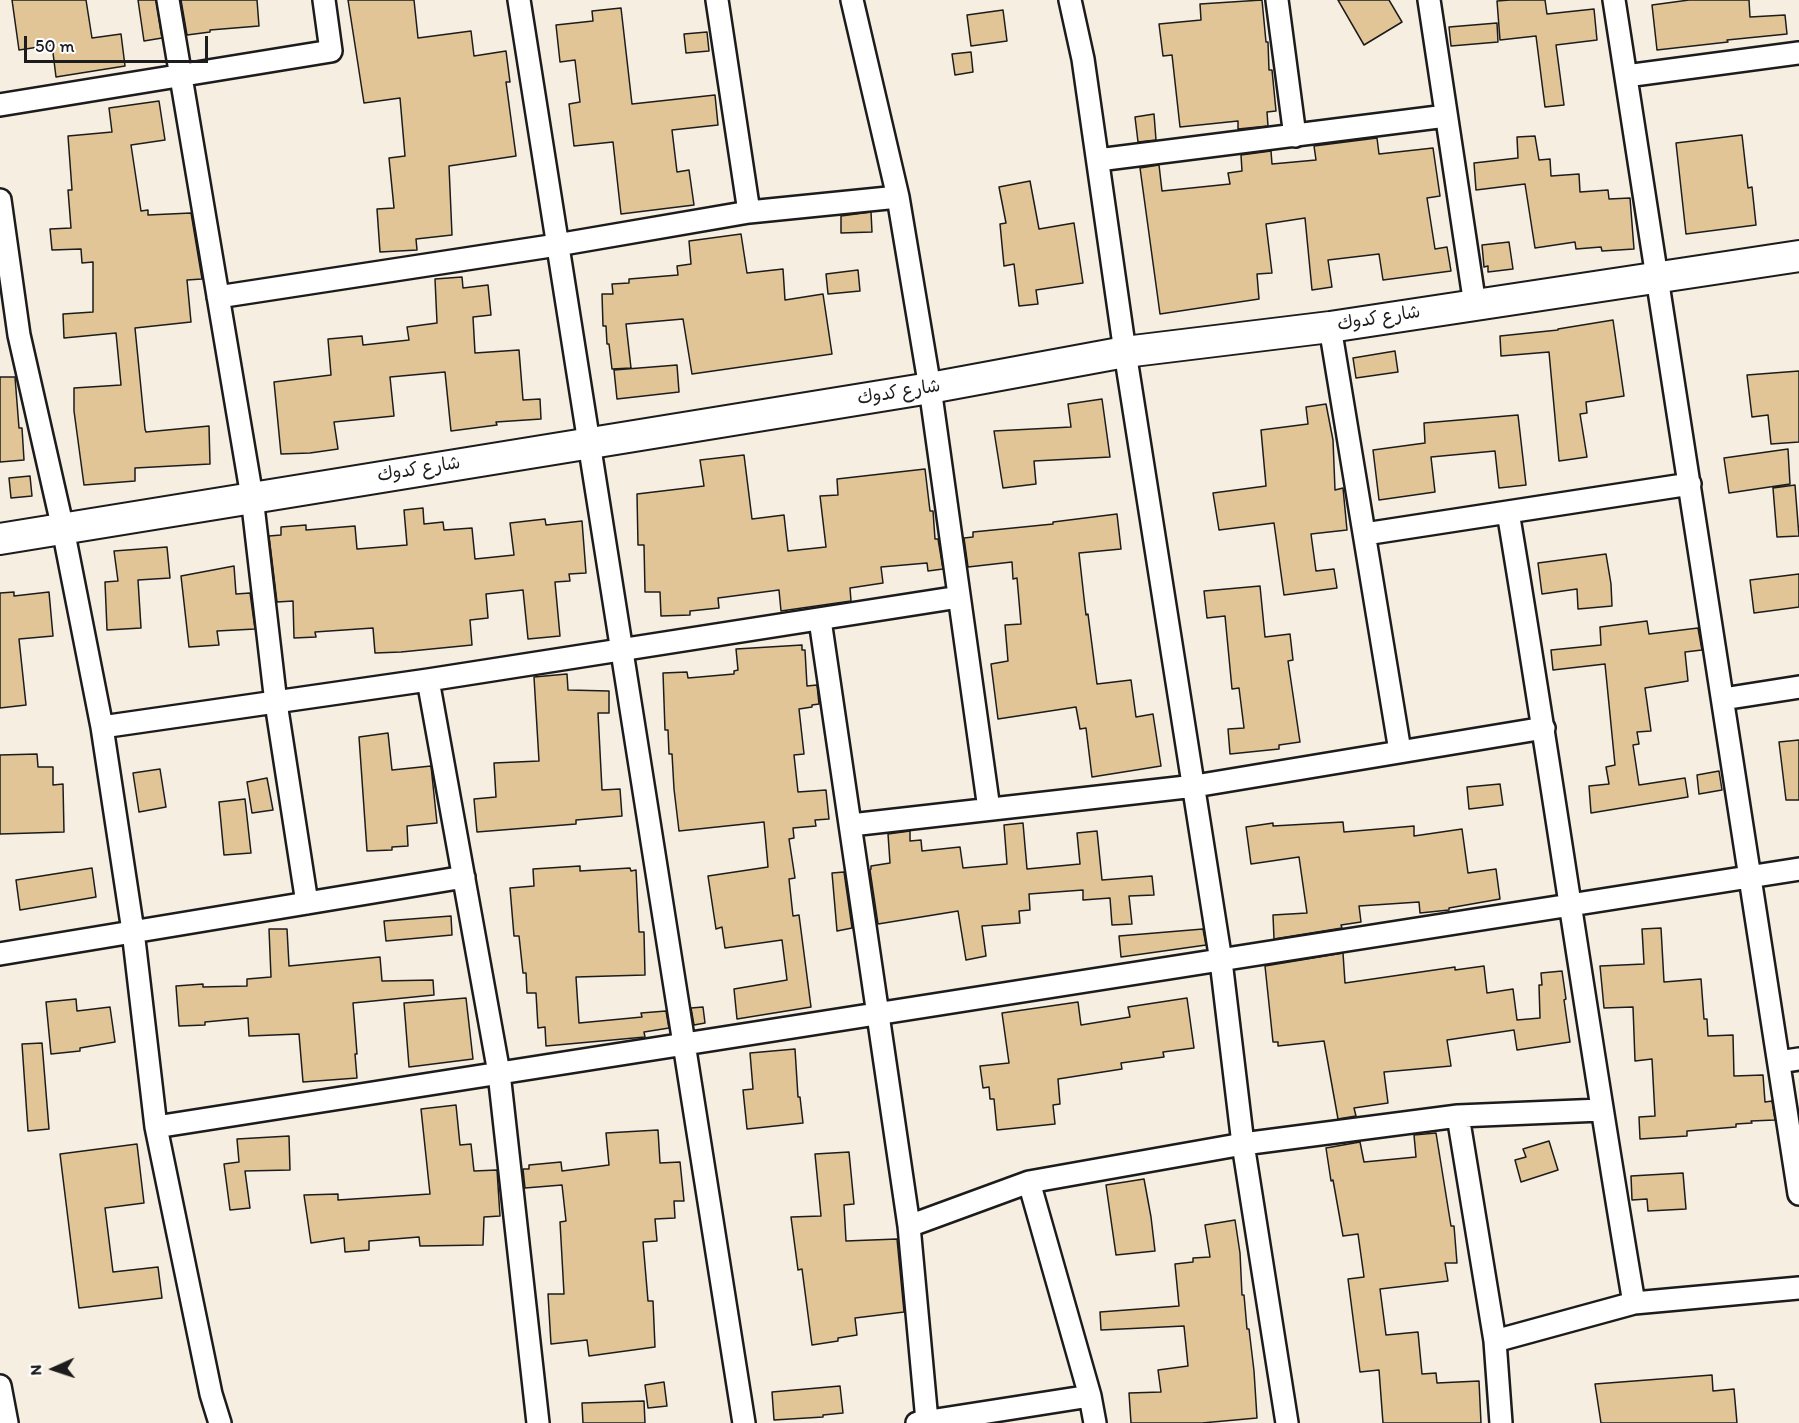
<!DOCTYPE html>
<meta charset="utf-8">
<style>
body{margin:0}
#map{position:relative;width:1799px;height:1423px;overflow:hidden;background:#f6eee0;font-family:Itim,sans-serif}
canvas{display:block}
.north{position:absolute;left:24px;top:1339px;width:60px;height:60px;-webkit-text-stroke:4px #fff;paint-order:stroke;rotate:267deg;font-size:16px;font-weight:700;line-height:24px;text-align:center;color:#1c1c1c}
.north::after{content:'';display:block;margin:auto;width:21px;height:27px;background:#1c1c1c;clip-path:polygon(50% 0,100% 100%,50% 72%,0 100%)}
.scale{position:absolute;left:24px;top:36px;width:184px;height:27px;box-sizing:border-box;border:3px solid #1c1c1c;border-top:0;padding-left:8px;font-size:18px;line-height:21px;white-space:nowrap;color:#1c1c1c;-webkit-text-stroke:4px #fff;paint-order:stroke}
</style>
<div id="map">
<canvas width="1799" height="1423"></canvas>
<div class="north">N</div>
<div class="scale">50 m</div>
</div>
<script>
const c = document.querySelector('canvas').getContext('2d');
c.lineJoin = 'round';
function fillPath(path, color) {
  c.fillStyle = color;
  c.fill(path, 'evenodd');
}
function stroke(path, color, width, dash) {
  c.strokeStyle = color;
  c.lineWidth = width;
  c.lineCap = dash ? 'butt' : 'round';
  c.setLineDash(dash || []);
  c.stroke(path);
}
function label(font, color, halo, rows, align = 'center') {
  c.font = font + ' Itim,"Playpen Sans Arabic",sans-serif';
  c.lineWidth = 4.5;
  c.setLineDash([]);
  c.textBaseline = 'middle';
  c.strokeStyle = halo;
  c.fillStyle = color;
  for (const [text, x, y, turn = 0] of rows) {
    c.save();
    c.translate(x, y);
    c.rotate((+turn || 0) * Math.PI / 180);
    c.textAlign = isNaN(turn) ? turn : align;
    if (halo) c.strokeText(text, 0, 0);
    c.fillText(text, 0, 0);
    c.restore();
  }
}
const building = new Path2D(`
 M12,0h74l6,38 29,-4 4,32 -69,11 -4,-32 -33,5z
 M138,0h18l6,38 -18,3z
 M181,0h76l2,26 -49,4v2l-23,3z
 M348,0h66l4,38 53,-7 3,25 32,-5 4,31h-4l10,74 -67,10 3,69 -36,4 1,11 -37,2 -3,-43 17,-1 -5,-50 16,-2 -5,-58 -36,5z
 M1262,0l4,42h2l1,28h3l4,41 -9,1 1,14 -30,3v-8l-58,6 -8,-72 -9,1 -4,-32 42,-4 -1,-16z
 M1338,0h51l13,22 -38,23z
 M1510,0h35l2,14 47,-5 3,31 -41,5 8,60 -19,2 -9,-71 -36,4 -3,-39z
 M1689,0h60l1,17 35,-2 2,19 -60,6 1,2 -71,8 -5,-45z
 M621,8l11,96 83,-9 3,30 -46,5 5,42 12,-2 5,35 -73,9 -8,-72 -39,4 -5,-42 11,-2 -5,-42 -15,2 -4,-37 37,-4 -1,-10z
 M1003,10l4,31 -36,5 -4,-31z
 M1497,23l1,19 -47,4 -2,-19z
 M707,32l2,19 -23,2 -2,-19z
 M971,52l2,20 -18,3 -3,-21z
 M159,101l6,39 -34,5 10,66 7,-1v5l43,-2 11,66 -15,1 4,42 -56,6 10,101 1,3 63,-6 1,38 -75,4v13l-51,4 -10,-74v-23l47,-3 -5,-52 -52,5 -1,-24 30,-2v-50l-11,1 -1,-14 -29,1 -2,-21 21,-1 -3,-38h4l-4,-54 44,-4 -3,-24z
 M1154,114l2,26 -18,2 -3,-25z
 M1742,135l6,53 4,-1 4,38 -70,9 -10,-91z
 M1535,136l4,24 11,-1 1,17 28,-2 1,18 28,-2 1,9 21,-1 4,51 -32,2 -1,-4 -25,2 -1,-7 -40,6 -10,-64 -49,6 -2,-27 44,-5 -1,-21z
 M1377,138l2,16 54,-6 7,48 -13,2 8,51 12,-2 4,24 -68,9 -4,-26 -51,6 4,27 -20,3 -7,-72 -39,6 6,49 -15,1 2,25 -99,15 -20,-146 19,-3 3,26 68,-7 -2,-11 14,-2 -1,-16 30,-4 1,13 44,-4 -2,-14z
 M1030,181l9,48 35,-6 9,60 -47,7 2,14 -19,2 -5,-42 -10,2 -4,-42 6,-1 -7,-36z
 M871,212l1,20 -31,1v-17z
 M741,234l6,39 36,-4 2,31 38,-6 9,60 -140,20 -9,-55 -57,5 5,44 -19,1 -3,-25h-2l-1,-18h-3l-1,-32h11l-1,-10 17,-1v-4l49,-4 -1,-9 14,-2 -2,-23z
 M1509,242l4,27 -25,3v-6l-4,1 -2,-22z
 M858,270l2,21 -32,3 -2,-20z
 M462,277l1,11 25,-3 3,30 -18,2 2,36 44,-3 4,50 17,-1 1,20 -45,3 1,3 -46,6 -6,-59 -55,5 4,39 -60,6 4,27 -28,4 -29,1 -7,-72 57,-7 -3,-36 34,-3 1,9 46,-5 -2,-13 30,-4 -2,-44z
 M1613,320l11,76 -38,6 1,11 -7,1 7,43 -28,4 -10,-109 -48,4 -1,-20 58,-6v-1z
 M1395,351l3,21 -42,6 -3,-20z
 M677,365l2,27 -62,7 -3,-29z
 M1799,371v71l-28,2 -3,-29 -16,2 -5,-42z
 M0,377h15l4,51h3l2,32 -24,2z
 M1102,399l8,58 -76,4 2,23 -33,4 -9,-57 77,-4 -3,-23z
 M1326,404l7,36 2,50 8,-2 4,42 -36,4 5,37 18,-2 3,19 -53,7 -10,-72 -55,7 -6,-37 53,-7 -5,-56 47,-6 -2,-17z
 M1518,415l8,70 -27,3 -4,-37 -64,6 4,35 -56,8 -6,-50 52,-7 -1,-20z
 M1788,449l2,35 -61,9 -5,-35z
 M744,455l8,64 32,-4 4,36 38,-4 -6,-51 18,-1 -1,-16 88,-10 5,42h3l2,28h3l5,30 -15,2 -1,-8 -46,4 2,16 -33,5 1,13 -70,10 -2,-21 -61,8 1,10 -29,3v4l-29,1 -1,-24h-15l-1,-47h-6l-1,-51 67,-8 -4,-26z
 M30,476l2,20 -21,2 -2,-20z
 M1795,485l4,51 -22,1 -4,-49z
 M423,508l1,16 19,-2 1,8 28,-2 3,31 39,-4 -4,-32 35,-4 1,6 36,-4 4,52 -17,1 1,7 -15,1 5,54 -32,3 -5,-49 -37,4 2,24 -18,2 2,25 -71,7 -26,1 -2,-25 -58,4 1,5 -22,1 -1,-37 -16,1 -8,-66 12,-1v-8l25,-2v5l49,-4 2,23 50,-4 -3,-35z
 M1117,514l4,35 -42,4 5,45 2,17 2,-1 9,70 34,-4 5,37 17,-3 8,52 -69,11 -6,-49 -6,1 -4,-22 -78,12 -7,-55 17,-3 -3,-36 16,-1 -4,-46 -4,1 -1,-17 -44,5 -4,-29 9,-1v-5l80,-8v-2z
 M167,547l3,31 -32,2 3,48 -34,2 -2,-48 13,-1 -4,-30z
 M1606,554l5,30 1,22 -34,3 -1,-20 -35,5 -4,-31z
 M234,566l2,28 14,-1 5,36 -38,2 2,14 -30,2 -8,-71z
 M1799,574v33l-45,6 -4,-33z
 M1260,586l5,51 25,-3 3,26 -5,1 12,81 -21,3v4l-49,5 -2,-25 16,-1 -5,-40 -7,1 -7,-73 -18,2 -3,-27z
 M14,592v4l35,-4 4,44 -34,3 7,66 -26,3v-115z
 M1647,621l2,13 49,-6 4,22 -17,2 3,29 -43,7 6,43 -14,1 2,12 -6,1 6,40 46,-7 3,19 -97,16 -2,-27 20,-2 -3,-17 9,-2 -10,-101 -52,6 -2,-20 50,-5 -1,-18z
 M802,645v5h3l2,36 10,-1 2,19 -7,1v2l-13,2 5,45 -10,1 4,37 28,-2 3,29 -14,1 1,6 -23,2 1,10 -5,1 6,39 -6,1 4,37 6,-1 12,92 -74,12 -3,-30 53,-9 -5,-40 -57,8 -3,-21 -6,2 -8,-53 60,-9 -4,-45 -85,9 -5,-42 -2,-35h-3l-1,-24h-3l-2,-57 24,-1 1,6 46,-4v-3l4,-1 -2,-21z
 M567,674l1,16 41,1v22h-11l4,77 18,-1 2,27 -46,4v4l-99,8 -3,-33 22,-2 -2,-34 45,-2 -5,-84z
 M388,733l4,37 39,-4 6,57 -30,3 1,20 -16,1v3l-25,1 -8,-114z
 M1799,740v60h-13l-7,-58z
 M37,754l1,13h15v18l10,-1 1,48 -64,2v-79z
 M160,769l6,38 -27,5 -6,-39z
 M1719,771l3,19 -23,4 -2,-19z
 M267,778l6,32 -21,3 -5,-31z
 M1500,784l3,21 -34,4 -2,-22z
 M245,799l6,54 -27,2 -5,-53z
 M1343,822l1,10 70,-6v10l48,-7 6,44 28,-4 4,30 -51,9v2l-29,3 -1,-11 -60,4 2,16 -20,3 1,3 -68,11 -1,-24 34,-2 -8,-56 -48,7 -5,-37 27,-4v3z
 M1023,823l4,46 53,-5 -3,-31 20,-2 5,49 50,-4 2,19 -25,1 3,28 -20,1 -2,-27 -27,2v-10l-54,4 1,16 -11,1 1,12 -38,3 4,30 -20,4 -8,-49 -80,13 -8,-54 1,-1v-3l19,-3 -2,-29 22,-3v10l11,-1 1,11 38,-4 3,21 44,-4 -3,-39z
 M580,866v5l50,-3 1,3 5,-1 3,62h5l1,43 -69,2 3,46 63,-6 -1,-4 25,-2 3,17 -25,4 1,5 -99,9 -1,-19 -7,1 -2,-35h-9l-1,-20h-3l-4,-37h-5l-4,-48 24,-2 -1,-17z
 M92,868l4,29 -76,13 -4,-30z
 M844,872l8,56 -15,3 -5,-58z
 M451,916l1,19 -66,6 -2,-20z
 M1661,928l3,54 37,-3 3,40h3l1,17 25,-1 1,41 29,-1 2,27 7,-1 3,19 -24,1 1,2 -16,1v3l-49,4v5l-47,3 -1,-22 16,-1 -3,-57 -17,2 -2,-54 -29,1 -4,-42 44,-2 -2,-35z
 M269,929h18l2,37 91,-9 2,24 51,-1 1,15 -81,8 4,51h-2l2,24 -54,4 -4,-48 -50,2 -1,-18 -43,4v3l-26,1 -3,-40 27,-2v3l44,-1v-7l24,-2z
 M1203,929l3,16 -85,12 -2,-21z
 M1343,953l2,30 110,-16v3l29,-4 3,27 26,-4 4,31 23,-2 -1,-33h3l-1,-12 21,-2 4,28 -2,1 6,42 -53,8 -3,-20 -67,10 4,26 -67,6 4,31 -34,5 2,8 -18,3 -14,-78 -46,5v-4h-5l-8,-76z
 M466,998l7,61 -64,8 -5,-64z
 M1187,998l7,50 -31,4 1,5 -43,6 1,6 -64,10 2,25 -7,1 2,19 -58,6 -3,-31h-4l-1,-12 -6,1 -3,-22 29,-3 -7,-50 76,-11 3,23 49,-8 -2,-10z
 M76,999l1,12 33,-4 5,35 -35,6v3l-29,3 -5,-52z
 M703,1007l2,16 -11,2 -3,-17z
 M42,1043l7,86 -21,2 -6,-87z
 M795,1049l3,48h2l3,26 -56,6 -4,-39 10,-1 -3,-36z
 M456,1105l4,40 11,-1 3,27 23,-1 3,46 -16,1 -1,28 -63,1 -1,-9 -50,4v9l-24,2 -1,-14 -33,5 -7,-48 34,-1v6l92,-6 -9,-85z
 M658,1130l2,33 20,-1 4,39h-10l1,17 -20,1 2,22 -14,1 5,59h5l2,46 -66,9 -2,-16 -36,4 -3,-50h16l-4,-72 6,-1 -4,-36 -37,3 -2,-19h6v-4l32,-3 1,9 47,-6 -3,-32z
 M1436,1133l15,93h3l3,37h-12l3,18 -68,8 6,46 32,-3 4,42 14,-1 1,10 42,-2 2,42h-98l-4,-53 -19,2 -12,-93 16,-2 -6,-43 -15,2 -10,-56 -2,1 -5,-33 34,-6 4,20 52,-5 -2,-22z
 M289,1136l1,34 -45,1 5,37 -20,2 -6,-46 15,-2 -2,-23z
 M1549,1141l9,29 -37,12 -6,-22 11,-3 -3,-8z
 M137,1144l7,59 -39,5 8,64 45,-5 4,31 -83,10 -19,-154z
 M849,1152l5,52 -10,1 2,36 51,-2 7,73 -49,6 2,17 -19,3v3l-26,4 -10,-76 -4,1 -7,-53 30,-1 -6,-62z
 M1683,1173l3,36 -38,2 -1,-12 -15,1 -1,-24z
 M1144,1179l7,38 4,34 -39,4 -10,-70z
 M1235,1220l5,33 2,42h2l3,34h2l5,42 3,47 -55,5h-71l-2,-30 32,-1 -3,-22 30,-4 -4,-40 -83,4 -1,-18 79,-6 -4,-42 18,-2v-4l17,-1 -5,-32z
 M1712,1375l1,16 21,-2 3,34h-136l-6,-39z
 M664,1382l3,24 -19,2 -3,-23z
 M840,1386l3,27 -20,2v2l-49,3 -2,-28z
 M644,1401l1,22h-62l-1,-20z`);
const street = new Path2D(`
 M168,0l84,497 24,206 31,200
 M519,0l225,1423
 M717,0l32,212
 M852,0l46,197 32,191 59,421
 M1070,0l13,59 42,293 96,609 22,183 44,279
 M1277,0l18,136
 M1429,0l46,305
 M1614,0l185,1194
 M1626,76l173,-23
 M0,105l331,-54 -7,-51
 M1098,160l348,-44
 M0,200l19,135 44,194 39,198 31,204 23,196 55,267 9,29
 M218,297l339,-52 192,-33 149,-15
 M1330,327l70,424
 M1508,512c44,263 81,528 126,791l165,-15
 M1365,534l325,-50
 M820,620l89,606 18,195
 M428,680l71,393 39,350
 M1723,699l76,-12
 M102,727l326,-47 531,-83
 M851,825l344,-39 349,-58
 M0,954l464,-77
 M1779,1062l20,-3
 M1458,1116l37,225 6,82
 M156,1127l1643,-258
 M1029,1182l61,214 5,27
 M909,1226l120,-44 214,-38 215,-28 143,-6
 M1495,1341l139,-38
 M0,1386l7,37
 M917,1423l173,-27`);
const secondary = new Path2D(`
 M0,539l930,-151 195,-36 205,-25 469,-71`);
const streetNames = [
 ["شارع كدوك",1379,319,-9],
 ["شارع كدوك",899,393,-9],
 ["شارع كدوك",419,470,-9]
];
fillPath(building, '#e1c596');
stroke(building, '#1c1c1c', 1.5);
stroke(street, '#1c1c1c', 26);
stroke(secondary, '#1c1c1c', 34);
stroke(street, '#fff', 21);
stroke(secondary, '#fff', 30);
label('18px', '#1c1c1c', '#fff', streetNames);
</script>
